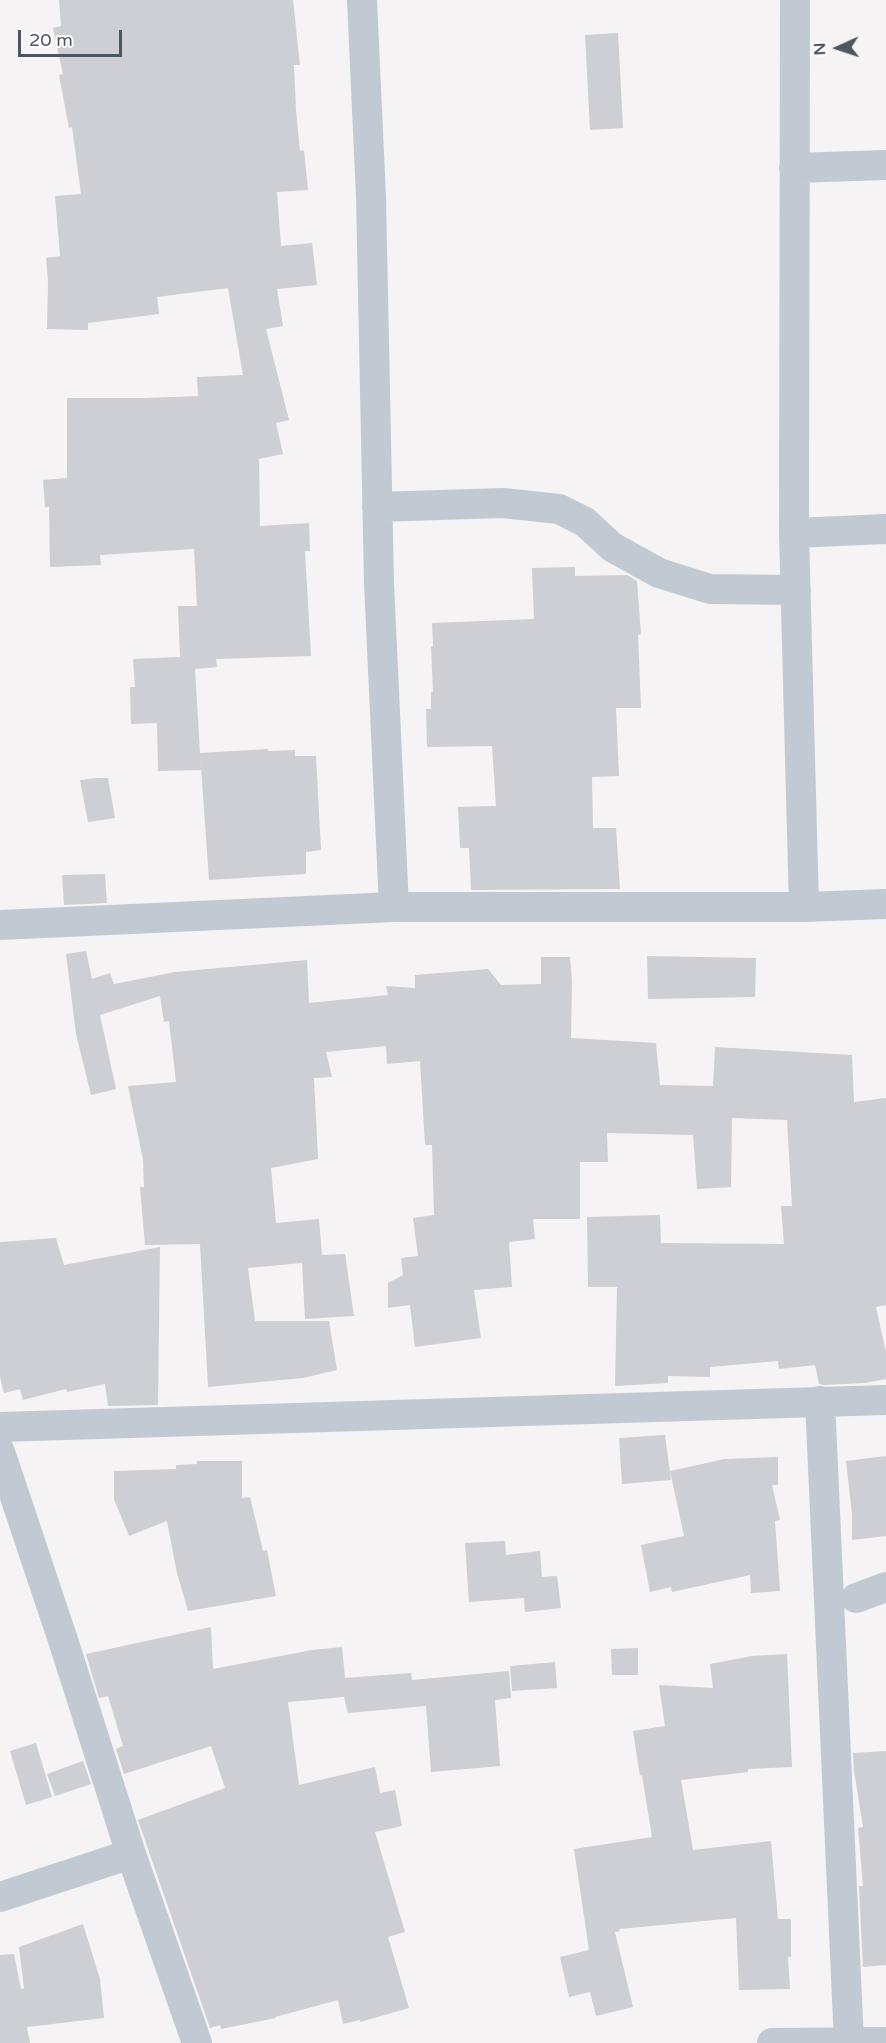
<!DOCTYPE html>
<style>
body{margin:0}
#map{position:relative;width:886px;height:2043px;overflow:hidden;background:#f5f3f3;font-family:"Varela Round",sans-serif}
canvas{display:block}
.north{position:absolute;left:808px;top:18px;width:60px;height:60px;-webkit-text-stroke:4px #fff;paint-order:stroke;rotate:267deg;font-size:16px;font-weight:700;line-height:24px;text-align:center;color:#4a5661}
.north::after{content:'';display:block;margin:auto;width:21px;height:27px;background:#4a5661;clip-path:polygon(50% 0,100% 100%,50% 72%,0 100%)}
.scale{position:absolute;left:18px;top:30px;width:104px;height:27px;box-sizing:border-box;border:3px solid #4a5661;border-top:0;padding-left:8px;font-size:18px;line-height:21px;white-space:nowrap;color:#4a5661;-webkit-text-stroke:4px #fff;paint-order:stroke}
</style>
<div id="map">
<canvas width="886" height="2043"></canvas>
<div class="north">N</div>
<div class="scale">20 m</div>
</div>
<script>
const c = document.querySelector('canvas').getContext('2d');
c.lineJoin = 'round';
function fillPath(path, color) {
  c.fillStyle = color;
  c.fill(path, 'evenodd');
}
function stroke(path, color, width, dash) {
  c.strokeStyle = color;
  c.lineWidth = width;
  c.lineCap = dash ? 'butt' : 'round';
  c.setLineDash(dash || []);
  c.stroke(path);
}
const building = new Path2D(`
 M59,0h234l7,65h-6l2,45 4,41 4,-1 4,40 -31,2 4,54 31,-3 5,42 -40,4 6,37 -17,3 23,91 -13,3 7,31 -24,5 1,67 49,-3 1,28h-5l6,105 -95,3 1,8 -22,2 6,101 -43,1 -1,-48 -26,1 -1,-37h5l-2,-28 47,-2 -2,-51h19l-3,-57 -94,6 1,10 -51,2 -1,-60h-4l-2,-27 24,-2v-80h78l53,-2 -1,-19 46,-2 -15,-87 -71,9 2,17 -71,9v7l-41,-1 1,-49 -2,-22 14,-2 -5,-60 26,-2 -9,-67 -3,1 -10,-53 4,-1 -10,-46 8,-2z
 M618,33l5,95 -33,2 -5,-95z
 M575,567v9l52,-1 10,6 4,53 -3,1 3,73h-25l3,68 -27,1 1,51h23l4,61 -149,1 -2,-42h-9l-2,-41 38,-1 -4,-60 -65,1 -1,-38h5v-17h2l-2,-45 2,-1 -1,-23 102,-4 -2,-51z
 M268,749v2l27,-1v6h21l5,94 -15,2v22l-97,6 -9,-127z
 M97,778h11l7,40 -27,4 -8,-42z
 M105,874l2,29 -43,2 -2,-30z
 M86,951l6,28 18,-6 4,11 61,-12 132,-12 2,43 79,-8 -2,-9 29,2v-13l73,-6 13,16 40,-1v-27h29l2,25 -1,56 85,5 4,42 53,1 2,-39 137,8 2,47 32,-4v207l-10,2 10,45v27l-21,4 -41,2 -5,-1 -4,-19 -36,4 -1,-8 -68,6v10l-42,-1v7l-53,3 2,-99h-29l-1,-70 73,-2 1,28 123,1 -3,-38h11l-5,-86 -55,-2 -1,69 -34,2 -4,-54 -86,-2 1,29h-28v57h-47l2,20 -26,3 3,45 -38,3 7,48 -66,9 -5,-42 -22,3v-25l15,-8 -2,-17 17,-2 -5,-38 21,-3 -2,-70h-7l-5,-84 -33,3 -1,-18 -60,6 6,25 -18,1 4,81 -47,9 5,55 43,-4 3,36 23,-1 9,62 -49,3 -3,-56 -54,5 7,53h74l8,49 -34,8 -95,9 -8,-143 -55,1 -5,-58h4l-1,-27 -15,-74 48,-4 -7,-61 -5,1 -4,-26 -60,19 16,74 -25,6 -15,-61 -10,-80z
 M647,956l109,2 -1,39 -107,2z
 M56,1238l8,27 96,-18 -2,158 -50,1 -3,-22 -38,8 -1,-3 -43,11 -3,-11 -16,4 -4,-16v-135z
 M665,1435l6,45 -49,4 -3,-46z
 M886,1456v80l-34,4v-26l-6,-53z
 M778,1457v28h-6l8,35 -5,1 5,70 -29,2 -1,-18 -78,17 -1,-5 -21,5 -9,-47 43,-9 -14,-65 55,-12z
 M197,1461h45v37l8,-1 13,54 4,-1 9,46 -88,15 -11,-38 -10,-52 -38,15 -15,-37v-28l62,-2v-4l21,-1z
 M505,1541l1,14 34,-4 2,26 15,-1 4,32 -36,4 -1,-14 -55,4 -4,-59z
 M211,1627l2,42 99,-19 30,-3 3,31 66,-5 1,7 97,-9 2,27 -16,2 5,66 -69,6 -5,-66 -78,7 -4,-16 -56,5 11,83 76,-18 5,26 15,-3 7,36 -27,6 30,100 -17,5 21,71 -49,14v-2l-17,4 -5,-24 -63,17 1,1 -55,11 -1,-4 -10,3 -72,-208 87,-32 -14,-42 -87,28 -8,-25 7,-3 -15,-50 -9,2 -13,-44z
 M638,1648v27h-26l-1,-26z
 M787,1654l5,113 -44,2v3l-67,8 12,70 78,-9 7,78h13v38h-3l2,32 -51,1 -3,-72 -117,11 1,2 -5,1 18,75 -37,9 -6,-24 -21,5 -9,-40 29,-7 -15,-101 78,-12 -10,-62 -2,1 -7,-45 32,-5 -6,-41 54,3 -3,-24 42,-8z
 M555,1662l2,26 -45,3 -2,-25z
 M36,1743l16,54 -26,8 -16,-54z
 M886,1751v214l-23,2 -4,-81h4l-5,-58 5,-1 -9,-56 -1,-18z
 M83,1761l8,23 -36,12 -8,-22z
 M83,1924l17,55 4,39 -77,9 3,16h-30v-88l14,-1 7,35 3,-1 -5,-41z`);
const minor = new Path2D(`
 M362,0l9,197 8,386 15,324
 M795,0l-1,533 10,374
 M794,168l92,-3
 M377,507l126,-4 56,6 26,13 27,25 47,26 51,16 86,1
 M794,533l92,-4
 M0,925l394,-18h410l82,-3
 M820,1401l29,642
 M0,1427l886,-27
 M0,1452l63,188 68,214 66,189
 M856,1598l30,-11
 M0,1897l131,-43
 M772,2043l114,-1`);
fillPath(building, '#cdcfd5');
stroke(minor, '#c1cad2', 30);
</script>
